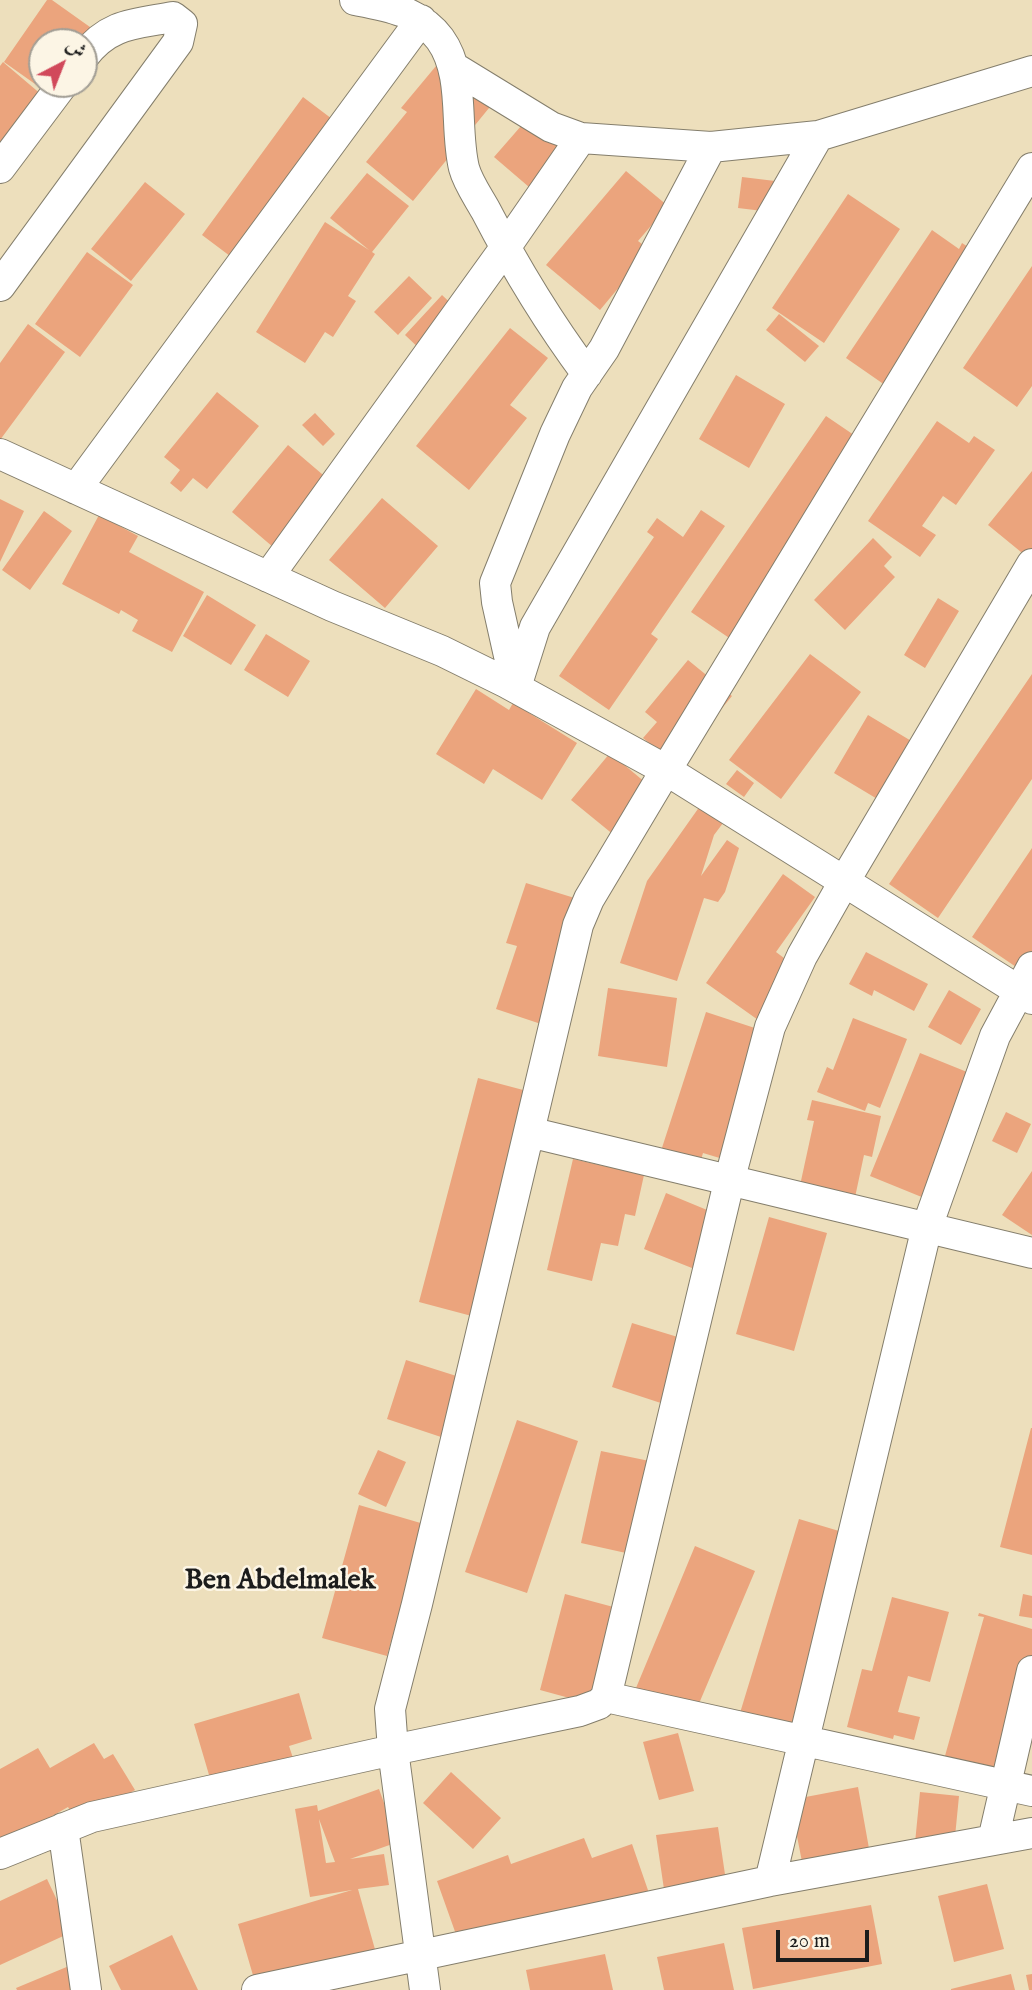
<!DOCTYPE html>
<meta charset="utf-8">
<style>
body{margin:0}
#map{position:relative;width:1032px;height:1990px;overflow:hidden;background:#eddfbc;font-family:"IM FELL English",Amiri,serif}
canvas{display:block}
.north{position:absolute;left:28px;top:28px;width:70px;height:70px;box-sizing:border-box;background:#fcf5e5;border:2px solid #a29e95;border-radius:50%;rotate:42deg;font-size:19px;font-weight:700;line-height:28px;text-align:center;color:#1c1c1c}
.north::after{content:'';display:block;margin:auto;width:24px;height:32px;background:#d1495b;clip-path:polygon(50% 0,100% 100%,50% 72%,0 100%)}
.scale{position:absolute;left:776px;top:1930px;width:93px;height:32px;box-sizing:border-box;border:4px solid #1c1c1c;border-top:0;padding-left:9px;font-size:21px;line-height:24px;white-space:nowrap;color:#1c1c1c;-webkit-text-stroke:5px #fcf5e5;paint-order:stroke}
</style>
<div id="map">
<canvas width="1032" height="1990"></canvas>
<div class="north">ش</div>
<div class="scale">20 m</div>
</div>
<script>
const c = document.querySelector('canvas').getContext('2d');
c.lineJoin = 'round';
function fillPath(path, color) {
  c.fillStyle = color;
  c.fill(path, 'evenodd');
}
function stroke(path, color, width, dash) {
  c.strokeStyle = color;
  c.lineWidth = width;
  c.lineCap = dash ? 'butt' : 'round';
  c.setLineDash(dash || []);
  c.stroke(path);
}
function label(font, color, halo, rows, align = 'center') {
  c.font = font + ' "IM FELL English",serif';
  c.lineWidth = 5;
  c.setLineDash([]);
  c.textBaseline = 'middle';
  c.strokeStyle = halo;
  c.fillStyle = color;
  for (const [text, x, y, turn = 0] of rows) {
    c.save();
    c.translate(x, y);
    c.rotate((+turn || 0) * Math.PI / 180);
    c.textAlign = isNaN(turn) ? turn : align;
    if (halo) c.strokeText(text, 0, 0);
    c.fillText(text, 0, 0);
    c.restore();
  }
}
const building = new Path2D(`
 M47,0h5l52,37 -20,5h-42v42h29l-12,17 -55,-39z
 M446,54l52,43 -85,104 -47,-39 41,-50 -6,-4z
 M3,62l46,39 -49,58v-93z
 M303,97l41,31 -102,137 -40,-30z
 M535,110l49,42 -41,47 -49,-42z
 M626,171l42,35 -30,35 12,9 -50,60 -54,-45z
 M367,173l42,33 -37,46 3,2 -27,42 8,5 -23,36 -8,-5 -20,31 -49,-31 69,-110 44,28 -39,-32z
 M742,177l33,4 -4,31 -33,-4z
 M145,182l40,32 -54,67 -40,-32z
 M848,194l52,35 -76,114 -52,-35z
 M932,230l27,19 3,-6 23,15 -90,134 -49,-34z
 M87,252l46,33 -53,72 -45,-33z
 M1032,266v120l-15,21 -54,-39z
 M409,276l23,22 -34,37 -24,-23z
 M442,295l18,17 -37,40 -18,-17z
 M779,314l40,32 -14,16 -39,-32z
 M28,324l37,28 -65,88v-77z
 M510,328l38,30 -38,47 17,13 -58,72 -53,-44z
 M736,375l49,29 -36,64 -50,-29z
 M217,392l42,34 -52,63 -14,-11 -12,14 -11,-9 10,-13 -16,-13z
 M315,413l20,21 -12,12 -21,-21z
 M826,416l50,34 -135,196 -50,-34z
 M937,421l32,22 5,-7 21,14 -39,55 -13,-9 -21,30 14,9 -16,22 -52,-36z
 M288,445l48,41 -56,67 -48,-41z
 M1032,471v90l-44,-36z
 M382,498l56,48 -53,62 -56,-48z
 M0,499l24,12 -24,51z
 M701,510l24,16 -74,108 7,5 -49,71 -50,-34 95,-139 -7,-5 10,-14 26,19z
 M44,511l28,20 -42,59 -28,-20z
 M99,515l39,21 -9,16 75,40 -32,60 -40,-21 6,-11 -17,-10 -2,4 -57,-30z
 M873,538l19,19 -8,9 11,11 -50,53 -31,-30z
 M207,595l49,30 -25,40 -48,-29z
 M938,598l21,13 -34,57 -21,-13z
 M266,634l44,27 -22,36 -44,-27z
 M810,654l51,38 -80,107 -52,-39z
 M688,660l44,36 -41,50 -18,17 -30,-25 14,-16 -12,-10z
 M1032,674v105l-94,139 -49,-34z
 M476,689l33,21 4,-7 64,40 -35,57 -49,-31 -9,15 -48,-30z
 M868,715l55,33 -34,58 -55,-33z
 M610,753l48,40 -38,47 -49,-40z
 M737,770l17,13 -10,14 -18,-13z
 M700,806l23,17 -9,12 -13,41 26,-36 12,8 -14,44 -7,10 -14,-4 -27,83 -57,-18 27,-82z
 M1032,848v114l-7,11 -53,-36z
 M783,874l32,23 -39,55 16,12 -24,63 -62,-44z
 M526,883l68,21 -41,124 -57,-19 21,-63 -11,-3z
 M866,952l62,32 -14,27 -40,-21 -2,6 -23,-12z
 M608,988l69,10 -10,69 -69,-11z
 M949,990l32,19 -20,36 -33,-18z
 M706,1012l58,19 -41,128 -20,-6 -5,17 -39,-13z
 M853,1018l54,21 -27,69 -12,-5 -3,8 -48,-19 10,-25 6,3z
 M920,1053l52,21 -43,126 -59,-24z
 M478,1078l64,17 -59,224 -64,-17z
 M812,1100l69,16 -9,41 -8,-2 -10,47 -55,-12 15,-69 -7,-1z
 M1006,1112l25,12 -14,29 -25,-12z
 M573,1159l71,16 -9,41 -10,-2 -7,32 -17,-3 -9,38 -45,-11z
 M1032,1171v64l-30,-20z
 M666,1193l58,24 -22,55 -58,-23z
 M769,1217l58,16 -33,118 -58,-17z
 M632,1323l62,19 -21,65 -61,-20z
 M406,1360l63,20 -19,60 -63,-21z
 M517,1420l61,21 -51,152 -62,-21z
 M1031,1428h1v127l-32,-8z
 M378,1450l28,12 -20,45 -28,-13z
 M601,1451l63,13 -20,93 -63,-14z
 M359,1505l65,19 -37,132 -65,-18z
 M799,1519l60,18 -58,194 -61,-18z
 M695,1546l60,25 -60,142 -59,-25z
 M565,1594l67,18 -26,96 -66,-18z
 M1023,1594l9,2v22l-13,-2z
 M892,1597l57,15 -19,70 -22,-6 -10,36 22,5 -6,23 -20,-5 -1,4 -46,-12 15,-58 10,2z
 M979,1613l53,16v36l-33,115 -56,-17 41,-146 -6,-1z
 M299,1693l13,46 -23,7 5,15 -82,24 -18,-61z
 M678,1733l16,58 -35,9 -16,-58z
 M94,1743l10,16 9,-5 22,36 -57,34 -10,-17 -68,39v-77l38,-21 12,20z
 M451,1772l50,46 -28,31 -50,-46z
 M858,1787l12,67 -67,13 -13,-67z
 M379,1789l19,53 -48,17 34,-5 5,31 -31,4 18,64 -119,36 -19,-65 114,-34 -42,7 -15,-88 22,-4 1,6zM319,1819l16,43 -9,1z
 M920,1792l39,4 -6,61 -39,-4z
 M718,1827l9,61 -62,8 -9,-61z
 M584,1838l8,20 40,-14 18,52 -122,33 -4,-12 -66,23 -21,-59 71,-26 3,9z
 M47,1879l25,53 -72,33v-64z
 M987,1884l17,65 -50,13 -16,-66z
 M871,1905l11,59 -129,25 -11,-61z
 M172,1935l26,55h-77l-12,-24z
 M724,1943l10,47h-70l-7,-33z
 M605,1954l8,36h-83l-4,-20z
 M69,1966l10,24h-62l-1,-2z
 M1011,1974l4,16h-64v-1z
 M1032,1974v16h-3l-3,-15z`);
const minor = new Path2D(`
 M355,0c32,6 64,11 85,39 26,36 14,88 24,129 4,15 15,30 22,43 29,56 63,112 101,163
 M453,67l98,60 30,11 130,9 107,-11 214,-65
 M0,168l63,-84
 M0,286l178,-244 4,-18 -9,-7c-38,7 -64,6 -89,39
 M0,454l332,152 110,45 65,32 159,87 366,229
 M76,489l345,-469
 M268,577l237,-329 76,-110
 M516,687l19,-60 283,-491
 M516,687l-19,-85 -2,-19 60,-149 22,-46 27,-39 107,-202
 M529,1132l503,121
 M606,1697l124,-519 40,-151 32,-71 42,-74 188,-318
 M63,1828l23,162
 M993,1840l39,-169
 M0,1854l92,-37 301,-67 187,-39 19,-7 7,-7 426,94
 M770,1881l157,-654 68,-191 37,-69
 M257,1990l513,-109 262,-48
 M425,1990l-32,-240 -3,-41 27,-105 161,-679 11,-26 77,-129 366,-602`);
const quarterNames = [
 ["Ben Abdelmalek",280,1582]
];
fillPath(building, '#eba47d');
stroke(minor, '#847e6c', 32);
stroke(minor, '#fff', 30);
label('bold 28px', '#1c1c1c', '#fcf5e5', quarterNames);
</script>
